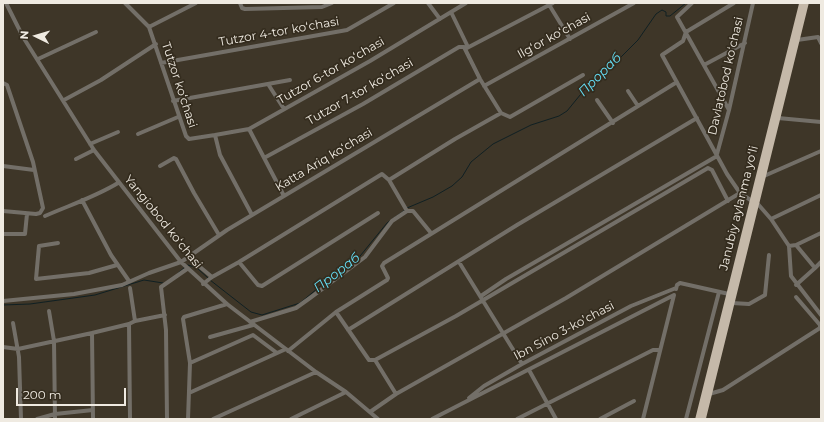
<!DOCTYPE html>
<meta charset="utf-8">
<style>
body{margin:0}
#map{position:relative;width:824px;height:422px;overflow:hidden;background:#3e3628;font-family:Montserrat,sans-serif}
canvas{display:block}
.frame{position:absolute;inset:0;border:4px solid #efeae1;pointer-events:none}
.north{position:absolute;left:16px;top:16px;width:40px;height:40px;-webkit-text-stroke:3px #342c1e;paint-order:stroke;rotate:275deg;font-size:11px;font-weight:700;line-height:16px;text-align:center;color:#efeae1}
.north::after{content:'';display:block;margin:auto;width:14px;height:18px;background:#efeae1;clip-path:polygon(50% 0,100% 100%,50% 72%,0 100%)}
.scale{position:absolute;left:16px;top:388px;width:110px;height:18px;box-sizing:border-box;border:2px solid #efeae1;border-top:0;padding-left:5px;font-size:12px;line-height:14px;white-space:nowrap;color:#efeae1;-webkit-text-stroke:3px #342c1e;paint-order:stroke}
</style>
<div id="map">
<canvas width="824" height="422"></canvas>
<div class="frame"></div>
<div class="north">N</div>
<div class="scale">200 m</div>
</div>
<script>
const c = document.querySelector('canvas').getContext('2d');
c.lineJoin = 'round';
function stroke(path, color, width, dash) {
  c.strokeStyle = color;
  c.lineWidth = width;
  c.lineCap = dash ? 'butt' : 'round';
  c.setLineDash(dash || []);
  c.stroke(path);
}
function label(font, color, halo, rows, align = 'center') {
  c.font = font + ' Montserrat,sans-serif';
  c.lineWidth = 3.5;
  c.setLineDash([]);
  c.textBaseline = 'middle';
  c.strokeStyle = halo;
  c.fillStyle = color;
  for (const [text, x, y, turn = 0] of rows) {
    c.save();
    c.translate(x, y);
    c.rotate((+turn || 0) * Math.PI / 180);
    c.textAlign = isNaN(turn) ? turn : align;
    if (halo) c.strokeText(text, 0, 0);
    c.fillText(text, 0, 0);
    c.restore();
  }
}
const stream = new Path2D(`
 M407,208l26,-11 19,-11 10,-9 9,-15 22,-18 38,-19 28,-9 8,-5 18,-22 9,-5 44,-44 18,-26 6,-4 4,2v4h4l16,-13
 M356,261l31,-38 18,-13
 M188,265l9,3 11,10
 M177,274l8,-7
 M210,280l41,32 11,3 38,-12 36,-30 17,-9
 M3,305l27,-1 65,-9 49,-15 19,3`);
const minor = new Path2D(`
 M6,3l17,34 71,113 87,112 46,42 89,68 30,20 32,27
 M125,3l24,24 37,109 3,3 26,-4 5,20 32,60
 M240,3l2,5 3,1 77,-2 10,-4
 M428,3l12,16
 M548,3l22,36
 M692,3l-15,14 52,93
 M734,3l-48,29 -3,9 -21,14 65,119 13,19 12,8
 M451,12l17,35
 M149,27l47,-24
 M797,40l21,-3 3,6
 M465,49l88,-46
 M465,49l15,30 21,34
 M38,59l58,-27
 M161,63l186,-33 47,-27
 M704,65l41,-22
 M3,83l4,2 26,77 10,46 -3,5 -4,1 -33,-3
 M268,84l16,25
 M484,86l150,-83
 M628,91l10,15
 M64,100l37,-20 55,-36
 M597,100l16,23
 M173,101l117,-21
 M778,118l43,4
 M249,129l35,67
 M138,134l40,-17
 M215,135l34,-6 121,-68 96,-58
 M90,144l28,-12
 M717,154l12,-44 24,-107
 M264,158l99,-54 96,-57h5l1,2
 M76,159l18,-9
 M3,166l31,4
 M160,166l14,-8 2,1 18,34 25,42
 M764,176l57,-25
 M389,180l66,-41 46,-26 9,4 73,-42
 M82,200l29,55 18,26
 M757,203l14,16 18,27 2,30 30,39
 M45,216c25,-11 50,-19 73,-33
 M771,219l50,-24
 M3,234h22l2,-20
 M58,243l-19,3 -3,33 53,-6 28,-8
 M796,245l25,-12
 M789,246l7,-1 19,23 6,-6
 M188,257l24,20
 M239,262l19,23 4,1 116,-73
 M459,262l63,102
 M203,284l9,-7 27,-15 143,-88 7,6 18,31
 M796,285l19,-17
 M676,289l1,-4 3,-2 49,11
 M481,296l25,-17 211,-123
 M3,301l71,-7 48,-9 27,-12 32,-11 46,-32 253,-151
 M732,303l17,1 16,-9 4,-40
 M49,311l5,30 1,78
 M336,312l33,48h6l21,34 170,-96 174,-105
 M135,321l30,-6
 M250,322l46,-14 14,-10 55,-41 27,-36 15,-10h6l18,22
 M13,323l6,34 2,62
 M129,324l1,95
 M348,330l169,-105 180,-107
 M92,333l37,-9 6,-3 -5,-33
 M210,337l43,-12
 M3,347l15,2 74,-16 1,86
 M288,351l48,-39 51,-32 1,-2 -6,-12 2,-3 293,-181
 M375,360l81,-44 252,-148 4,2 16,31
 M190,363l63,-28 24,18
 M529,370l27,49
 M189,393l97,-44
 M709,394l14,-4 97,-62v-3l-24,-28
 M469,398l15,-12 38,-22 109,-58 45,-18
 M370,412l26,-18
 M37,419l18,-5 38,-4
 M167,419l-1,-89 -5,-43 26,-18
 M188,419l2,-56 -7,-44 1,-2 43,-13
 M213,419l103,-47
 M291,419l55,-27
 M432,419l242,-124
 M517,419l136,-69h7
 M600,419l34,-18
 M643,419l31,-124
 M686,419l33,-127`);
const highway = new Path2D(`
 M698,419l104,-416
 M703,419l103,-416`);
const streetNames = [
 ["Tutzor 4-tor koʻchasi",279,32,-10],
 ["Ilgʻor koʻchasi",554,36,-29],
 ["Tutzor 6-tor koʻchasi",331,71,-30],
 ["Davlatobod koʻchasi",726,76,-77],
 ["Tutzor koʻchasi",179,85,72],
 ["Tutzor 7-tor koʻchasi",360,92,-30],
 ["Katta Ariq koʻchasi",324,160,-31],
 ["Janubiy aylanma yoʻli",739,208,-76],
 ["Yangiobod koʻchasi",163,222,51],
 ["Ibn Sino 3-koʼchasi",564,331,-28]
];
const waterNames = [
 ["Прораб",600,75,-45],
 ["Прораб",337,273,-38]
];
stroke(stream, '#102023', 1);
stroke(minor, '#736f68', 4);
stroke(highway, '#c5b9a9', 5.5);
label('12px', '#efeae1', '#342c1e', streetNames);
label('italic 13px', '#64dff7', '#342c1e', waterNames);
</script>
